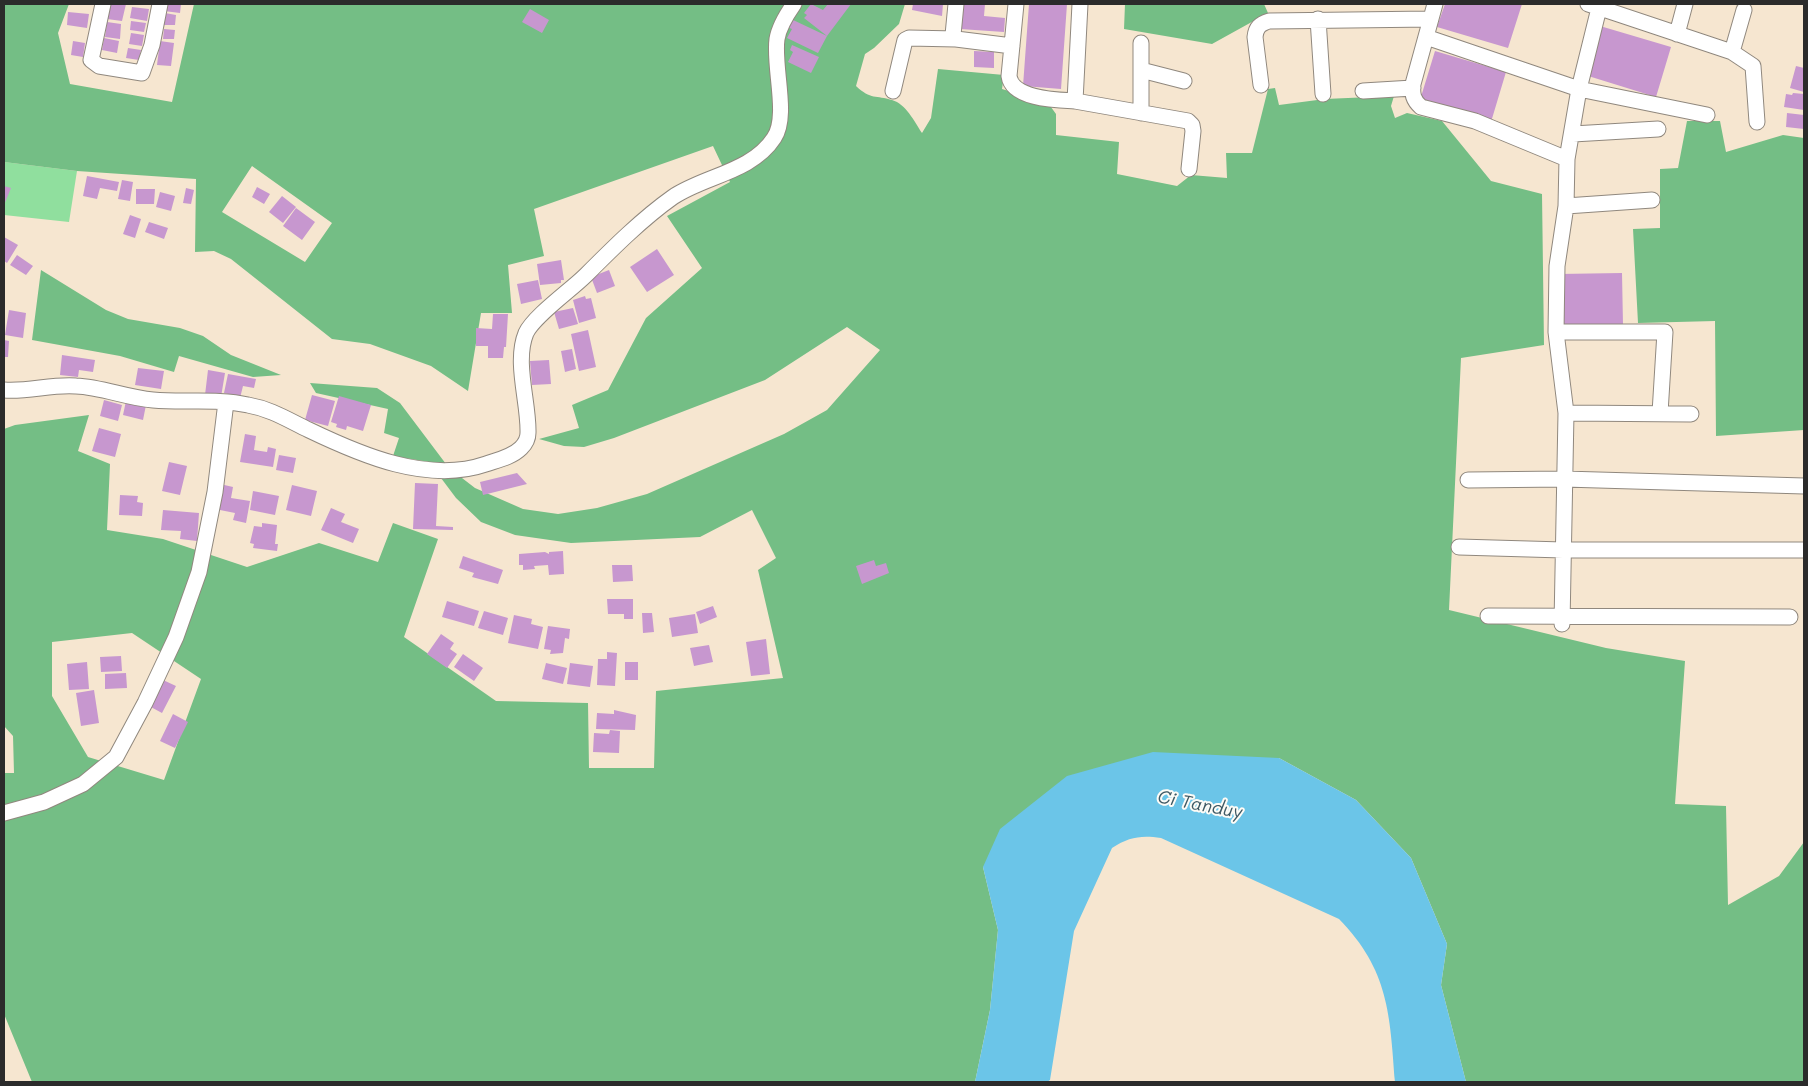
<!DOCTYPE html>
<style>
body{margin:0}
#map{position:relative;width:1808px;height:1086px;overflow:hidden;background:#f6e6d0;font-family:Mali,sans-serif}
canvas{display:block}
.frame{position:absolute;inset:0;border:5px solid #2b2b2b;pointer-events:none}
</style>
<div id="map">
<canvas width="1808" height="1086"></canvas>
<div class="frame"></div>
</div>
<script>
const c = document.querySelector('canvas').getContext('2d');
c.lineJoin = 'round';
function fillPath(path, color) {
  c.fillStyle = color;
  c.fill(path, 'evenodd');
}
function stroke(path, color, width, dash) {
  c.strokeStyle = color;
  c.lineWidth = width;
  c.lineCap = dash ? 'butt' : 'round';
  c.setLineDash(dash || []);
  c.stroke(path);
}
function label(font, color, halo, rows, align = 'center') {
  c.font = font + ' Mali,sans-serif';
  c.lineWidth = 4;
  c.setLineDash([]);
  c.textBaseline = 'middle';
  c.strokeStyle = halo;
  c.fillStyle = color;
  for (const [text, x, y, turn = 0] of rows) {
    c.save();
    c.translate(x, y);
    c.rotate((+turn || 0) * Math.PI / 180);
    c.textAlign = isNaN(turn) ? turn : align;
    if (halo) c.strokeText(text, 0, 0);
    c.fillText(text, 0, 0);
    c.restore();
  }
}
const green = new Path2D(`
 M4,162l73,9 -8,51 -65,-7z`);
const forest = new Path2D(`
 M4,4h65l-11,29 12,51 102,18 22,-98h711l-6,20 -25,24 -9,6 -9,32c15,14 20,9 36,14 14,4 22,21 30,33l9,-15 7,-49 66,6 -2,14 46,14 8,11v21l63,7 -2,32 60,12 14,-11 36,3 -1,-25h26l16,-64 7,-1 4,17 46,-6 69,-3 -3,10 4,12 12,-5 35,8 49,60 51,13 2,151 -83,13 -12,252 157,38 79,13 -10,143 51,2 2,99 51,-29 25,-34v240h-338l-25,-97 6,-41 -36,-86 -55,-58 -77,-42 -296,109 15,63 -8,80 -15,72h-943l-28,-68v-241h10l-1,-37 -9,-10v-297l11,-4 74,-10 -11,36 32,13 -3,66 56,9 84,28 72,-24 59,19 15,-39 45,16 -34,98 92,64 92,2 1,65h65l2,-77 127,-13 -25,-108 18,-12 -24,-48 -52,27 -129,6 -56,-8 -34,-13 -25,-24 -27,-36 -36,-6 6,-18 -15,-5 4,-24 -72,-16 -6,-10 67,5 23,15 49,65 26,20 48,21 35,5 39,-6 50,-14 137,-60 43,-24 53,-60 -33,-23 -82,53 -151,58 -30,9 -20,-1 -25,-7 40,-11 -7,-23 36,-15 38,-72 56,-50 -35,-52 63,-34 -17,-36 -179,63 10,47 -36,9 4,48h-31l-13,78 -37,-25 -61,-22 -38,-5 -101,-80 -17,-8 -19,1 1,-73 -119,-8 -73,-9zM252,166l80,57 -27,39 -83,-50zM132,633l69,46 -37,101 -76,-23 -36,-61v-54z
 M1125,4h139l4,9 -56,31 -88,-15z
 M1687,121h33l6,31 57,-17 21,3v292l-88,6 -1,-115 -77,2 -5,-94 27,-1v-59l18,-1z
 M41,270l65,40 22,9 52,9 23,8 28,19 50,20 -28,2 -74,-21 -5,16 -54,-16 -88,-16z`);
const water = new Path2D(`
 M1153,752l126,6 77,42 55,58 36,86 -6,41 25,97h-71c-5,-67 -6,-112 -56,-163l-178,-81c-20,-3 -32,-1 -49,10l-38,83 -24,149 -3,2h-72l15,-72 8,-80 -15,-63 17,-38 67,-53z`);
const building = new Path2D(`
 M110,4h16l-4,17 -15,-2z
 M163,4h18l-1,9 -16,-2z
 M811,4l12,6 5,-6h23l-24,32 -23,-18 3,-3 -3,-2z
 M913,4h30l-1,12 -30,-6z
 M963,4h22l-1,12 21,2 -1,14 -44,-3z
 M1029,4h38l-6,85 -38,-3z
 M1445,4h77l-14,44 -71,-21z
 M132,7l17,2 -2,12 -17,-3z
 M530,9l19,11 -7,13 -20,-11z
 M68,12l21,2 -2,14 -20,-3z
 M165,13l11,2 -1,10h-13z
 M791,19l36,17 -9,17 -31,-15 5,-9 -5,-2z
 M131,21l15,2 -2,9 -14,-2z
 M107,22l14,2 -1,15 -15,-2z
 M1600,26l71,21 -15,50 -71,-22z
 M164,29l11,1 -1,9h-11z
 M131,33l13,2 -2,11 -13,-2z
 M104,38l15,3 -2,12 -15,-3z
 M73,41l12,2 -2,14 -12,-2z
 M160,41l14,2 -3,23 -14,-1z
 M792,45l27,12 -8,16 -23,-11 5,-10 -3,-2z
 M128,48l13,2 -2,10 -13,-2z
 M974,51l20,1v16l-20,-1z
 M1435,51l71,21 -15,50 -71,-22z
 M1796,66l8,2v24l-14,-4z
 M1793,93l11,1v16l-20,-3 2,-13 6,1z
 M1787,113l17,2v14l-18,-2z
 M87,176l32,6 -2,9 -17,-3 -3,11 -14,-3z
 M122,180l11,2 -3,19 -12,-2z
 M4,186l7,2 -7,17z
 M257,187l13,7 -6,10 -12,-7z
 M186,188l8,2 -3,14 -8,-1z
 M136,189h19l-1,15h-18z
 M160,192l15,4 -4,15 -15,-4z
 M282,196l14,11 -13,16 -14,-11z
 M296,208l19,14 -13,18 -19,-14z
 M130,215l11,4 -6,19 -12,-4z
 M149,222l19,6 -4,11 -19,-7z
 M4,237l14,8 -11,18 -3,-2z
 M657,249l17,26 -27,17 -17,-25z
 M17,255l16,11 -7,9 -16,-10z
 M561,260l3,20h-3v3l-21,2 -3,-21z
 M609,270l6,16 -18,7 -6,-16z
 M1622,273l1,52 -65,1v-52z
 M538,280l4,19 -21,5 -4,-20z
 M585,296l1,3 5,-1 5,20 -17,5 -6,-23z
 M573,308l5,16 -19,5 -5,-17z
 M9,310l17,3 -3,25 -18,-3z
 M493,314h15l-2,33h-2l-1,11h-15v-12h-12v-18l16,1z
 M588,330l8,37 -17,4 -8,-37z
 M4,340l5,1 -1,16h-4z
 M572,349l4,20 -11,3 -4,-21z
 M62,355l33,5 -2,12 -14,-2 -1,7 -18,-2z
 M549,360l2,24 -19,1 -2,-24z
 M138,368l26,3 -3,18 -26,-4z
 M208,370l17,3 -4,24 -16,-2z
 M228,374l28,5 -2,9 -11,-2 -3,12 -13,-1 1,-3 -4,-1z
 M312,395l23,6 -7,25 -23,-6z
 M339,396l32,9 -8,26 -16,-5 -1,4 -10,-3 1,-3 -6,-2z
 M104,400l18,5 -4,16 -18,-5z
 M126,401l20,4 -3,15 -20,-5z
 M99,428l22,6 -6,23 -23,-6z
 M245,434l11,2 -2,14 13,2 1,-5 8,2 -3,18 -33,-5z
 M279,455l17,3 -3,15 -17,-3z
 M169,462l18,4 -7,29 -18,-4z
 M517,473l10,11 -44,11 -3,-13z
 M415,483l23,1 -2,42 17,1v3l-40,-1z
 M220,484l13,3 -2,11 19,3 -4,22 -13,-3 2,-7 -20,-4z
 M292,485l25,6 -6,25 -25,-6z
 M253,491l26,5 -4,19 -25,-5z
 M120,495l18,1 -1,6 6,1 -1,13 -23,-1z
 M331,508l14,6 -4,8 18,7 -6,14 -32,-13z
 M163,510l36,3 -2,28 -17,-2 1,-8 -20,-1z
 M262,523l15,2 -2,19h3l-1,7 -24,-3 1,-4 -4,-1 4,-17 8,1z
 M563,551l1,23 -15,1 -1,-10 -14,1 1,3 -12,1v-5h-4v-11l26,-2 4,2v-2z
 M463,556l40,14 -5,14 -26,-7 2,-4 -15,-5z
 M874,560l2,6 10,-3 3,10 -27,11 -6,-18z
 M612,565h20l1,16 -20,1z
 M607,599h26v20h-9v-5h-16z
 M447,601l32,10 -5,15 -32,-9z
 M713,606l4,11 -17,7 -4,-12z
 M484,611l24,7 -5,17 -25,-7z
 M642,613h10l2,19 -11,1z
 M695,614l3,19 -26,4 -3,-19z
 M514,615l18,4 -1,5 12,3 -5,22 -30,-6z
 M548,626l22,3 -1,10 -4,-1 -2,15 -13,1 1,-4 -7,-1z
 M441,634l13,9 -4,6 7,5 -10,14 -20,-14z
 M766,639l4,35 -19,2 -5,-34z
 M709,645l4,17 -19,4 -4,-18z
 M607,652l10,1 -2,33 -18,-1 1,-26h9z
 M463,654l20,14 -9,13 -20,-14z
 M121,656l1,15 -21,1 -1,-15z
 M87,662l2,27 -20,1 -2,-26z
 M625,662h13v18h-13z
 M546,663l21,5 -4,16 -21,-5z
 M570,663l23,3 -3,21 -23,-3z
 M126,673l1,15 -22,1v-15z
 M163,680l13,6 -14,27 -13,-7z
 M94,690l5,33 -18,3 -5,-33z
 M614,710l22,5 -1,15 -39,-1 1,-16 17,1z
 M173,714l15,8 -13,26 -15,-7z
 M610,730l10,1 -1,22 -26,-1 1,-19 15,1z`);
const minor = new Path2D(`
 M103,4l-12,56 8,6 43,7 10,-28 8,-41
 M956,4l-3,31 3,4 56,7
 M1016,4l-7,72c3,23 47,24 66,25
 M1080,4l-5,97 113,20 4,4 1,6 -4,38
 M1435,4l-22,80c-1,10 0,16 8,23l54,14 92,38
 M1588,4l144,48 21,14 4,56
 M1318,19l5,75
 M1677,34l8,-30
 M1426,37l153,52 128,26
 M1732,52l12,-42
 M1141,70l43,11
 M1261,85l-6,-48c1,-10 5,-13 14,-16l162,-2
 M893,91l12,-51 4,-2 47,1
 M1363,91l50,-3
 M1141,113v-70
 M1573,134l85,-5
 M1566,206l86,-6
 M1556,332h109l-5,81
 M4,390c24,2 48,-6 72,-4 26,1 51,12 77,14 31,3 64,-2 95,5 23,4 40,15 61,25 52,25 119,54 177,34 12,-4 26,-7 35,-16 4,-4 7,-9 7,-15 1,-30 -14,-71 -2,-100 8,-17 45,-43 60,-58 27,-27 56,-56 87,-78 31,-21 79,-25 101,-59 15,-22 -1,-71 3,-99 2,-12 10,-25 17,-35
 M1566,413l125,1
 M1468,480l96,-1 240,7
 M1459,547l104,3h241
 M1488,616l302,1
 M1562,624l4,-211 -10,-81 1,-66 9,-60 1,-47 12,-70 21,-85
 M4,813l40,-11 39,-18 33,-27 29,-54 31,-66 23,-65 16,-80 11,-90`);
const waterNames = [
 ["Ci Tanduy",1200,805,11]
];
fillPath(green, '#90df9e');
fillPath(forest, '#74be85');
fillPath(water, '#6bc5e8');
fillPath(building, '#c797cf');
stroke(minor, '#90887e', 17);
stroke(minor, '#fff', 15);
label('italic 18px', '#3e5964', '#fdfcf7', waterNames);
</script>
